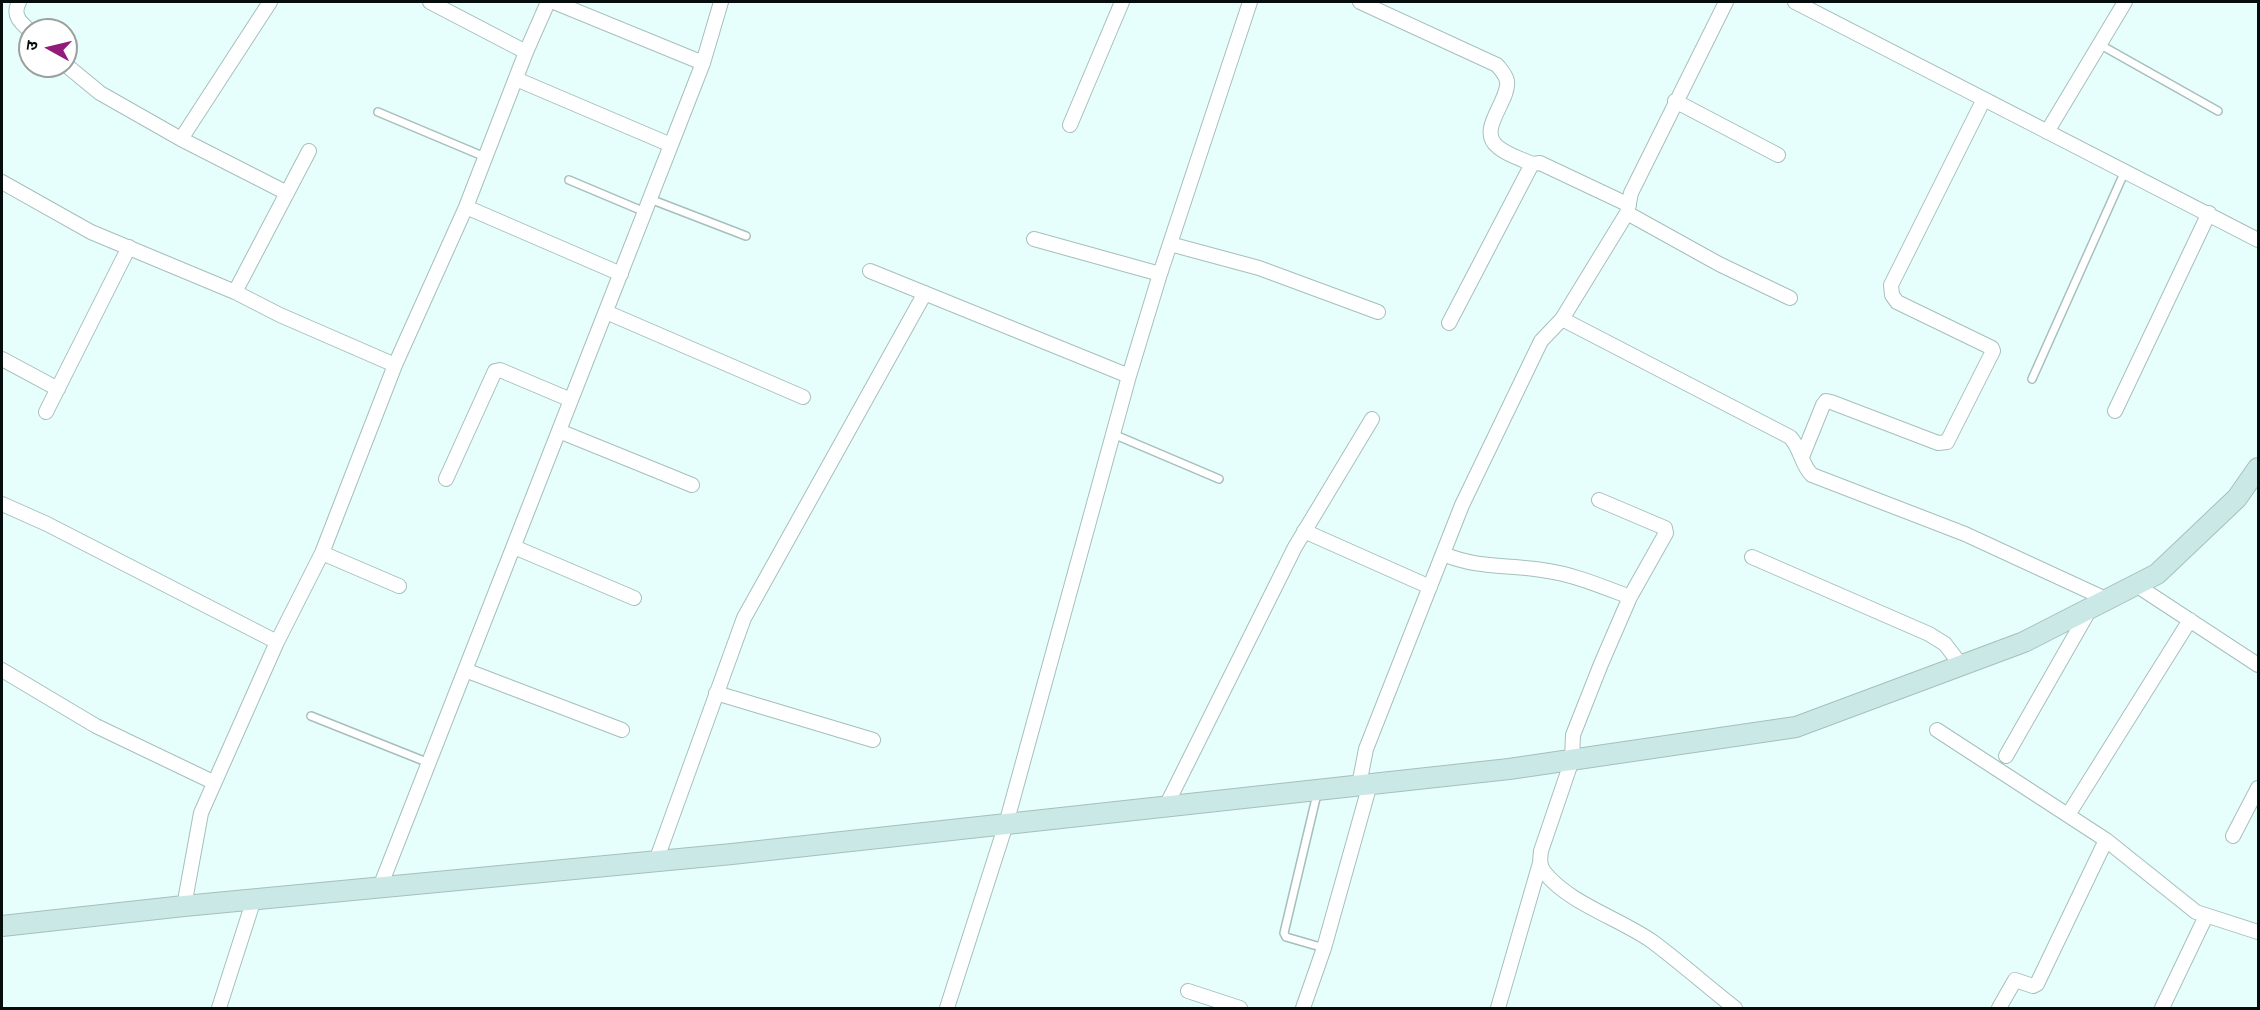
<!DOCTYPE html>
<meta charset="utf-8">
<style>
body{margin:0}
#map{position:relative;width:2260px;height:1010px;overflow:hidden;background:#e6fffc;font-family:"Varela Round","Noto Sans Devanagari",sans-serif}
canvas{display:block}
.frame{position:absolute;inset:0;border:3px solid #060e0d;pointer-events:none}
.north{position:absolute;left:18px;top:18px;width:60px;height:60px;box-sizing:border-box;background:#fff;border:2px solid #9b9f9e;border-radius:50%;rotate:278deg;font-size:16px;font-weight:700;line-height:24px;text-align:center;color:#060e0d}
.north::after{content:'';display:block;margin:auto;width:21px;height:27px;background:#931c7a;clip-path:polygon(50% 0,100% 100%,50% 72%,0 100%)}
</style>
<div id="map">
<canvas width="2260" height="1010"></canvas>
<div class="frame"></div>
<div class="north">उ</div>
</div>
<script>
const c = document.querySelector('canvas').getContext('2d');
c.lineJoin = 'round';
function stroke(path, color, width, dash) {
  c.strokeStyle = color;
  c.lineWidth = width;
  c.lineCap = dash ? 'butt' : 'round';
  c.setLineDash(dash || []);
  c.stroke(path);
}
const lane = new Path2D(`
 M2099,44l119,67
 M378,112l107,45
 M569,180l76,32
 M650,199l96,37
 M2032,379l93,-208
 M1113,434l106,45
 M311,716l118,47
 M1317,794l-33,139 2,4 38,11`);
const street = new Path2D(`
 M19,2c-7,13 1,20 11,29
 M430,2l96,50
 M554,2l149,61
 M1360,2l137,63c4,5 9,10 10,16 3,20 -31,49 -9,66 9,8 24,12 34,17
 M1795,2l463,238
 M66,65l34,28 81,46 106,54
 M516,79l155,66
 M1675,101l103,54
 M1070,125l52,-123
 M2047,132l78,-130
 M181,139l89,-137
 M2,182l89,50 144,60 45,23 115,50
 M466,207l155,67
 M1627,213l92,51 71,34
 M1034,239l126,35
 M1170,244l89,24 119,44
 M870,271l259,105
 M235,292l74,-141
 M606,312l197,85
 M1562,319l228,118c11,11 11,28 22,38l153,59 143,66
 M1449,323l83,-159 8,-1 89,42
 M2,359l56,30
 M2115,411l94,-198
 M46,412l83,-165
 M559,431l133,54
 M1802,457l21,-52 3,-4 5,1 107,41 9,-1 46,-91 -1,-3 -95,-46 -5,-7 -1,-10 93,-186
 M446,479l49,-108 5,-1 71,30
 M1599,500l66,28 1,5 -36,64 -29,67 -28,71 -1,25 -31,91c-1,8 -2,15 4,22 25,31 76,46 108,69 28,21 55,45 82,66
 M2,504l45,20 230,118 -76,171 -17,93
 M1304,531l126,56
 M514,547l120,51
 M322,553l77,33
 M1443,554c37,15 62,10 99,16 31,4 59,16 88,27
 M1752,557l177,77 16,10 16,21
 M2136,585l122,80
 M277,642l45,-89 73,-188 71,-158 60,-155 22,-50
 M2,670l94,56 117,56
 M465,670l157,60
 M716,693l157,47
 M1937,730l169,110 90,72 62,20
 M2006,756l84,-147
 M1359,785l7,-36 96,-244 79,-164 21,-22 65,-106 4,-20 95,-191
 M1166,806l129,-259 77,-128
 M2068,815l122,-195
 M2233,836l25,-48
 M656,861l88,-243 181,-325
 M380,887l291,-742 32,-82 18,-61
 M1188,991l52,17
 M219,1008l35,-109
 M947,1008l59,-184 123,-448 31,-102 90,-272
 M1303,1008l21,-60 46,-164
 M1498,1008l42,-145
 M1999,1008l16,-28 18,6 4,-2 69,-144
 M2162,1008l44,-92`);
const secondary = new Path2D(`
 M2,926l182,-20 548,-52 777,-85 287,-42 228,-85 133,-68 80,-76 21,-30`);
stroke(lane, '#a7bfbc', 10);
stroke(street, '#a7bfbc', 16);
stroke(secondary, '#a7bfbc', 22);
stroke(lane, '#fff', 7);
stroke(street, '#fff', 14);
stroke(secondary, '#cae8e6', 20);
</script>
